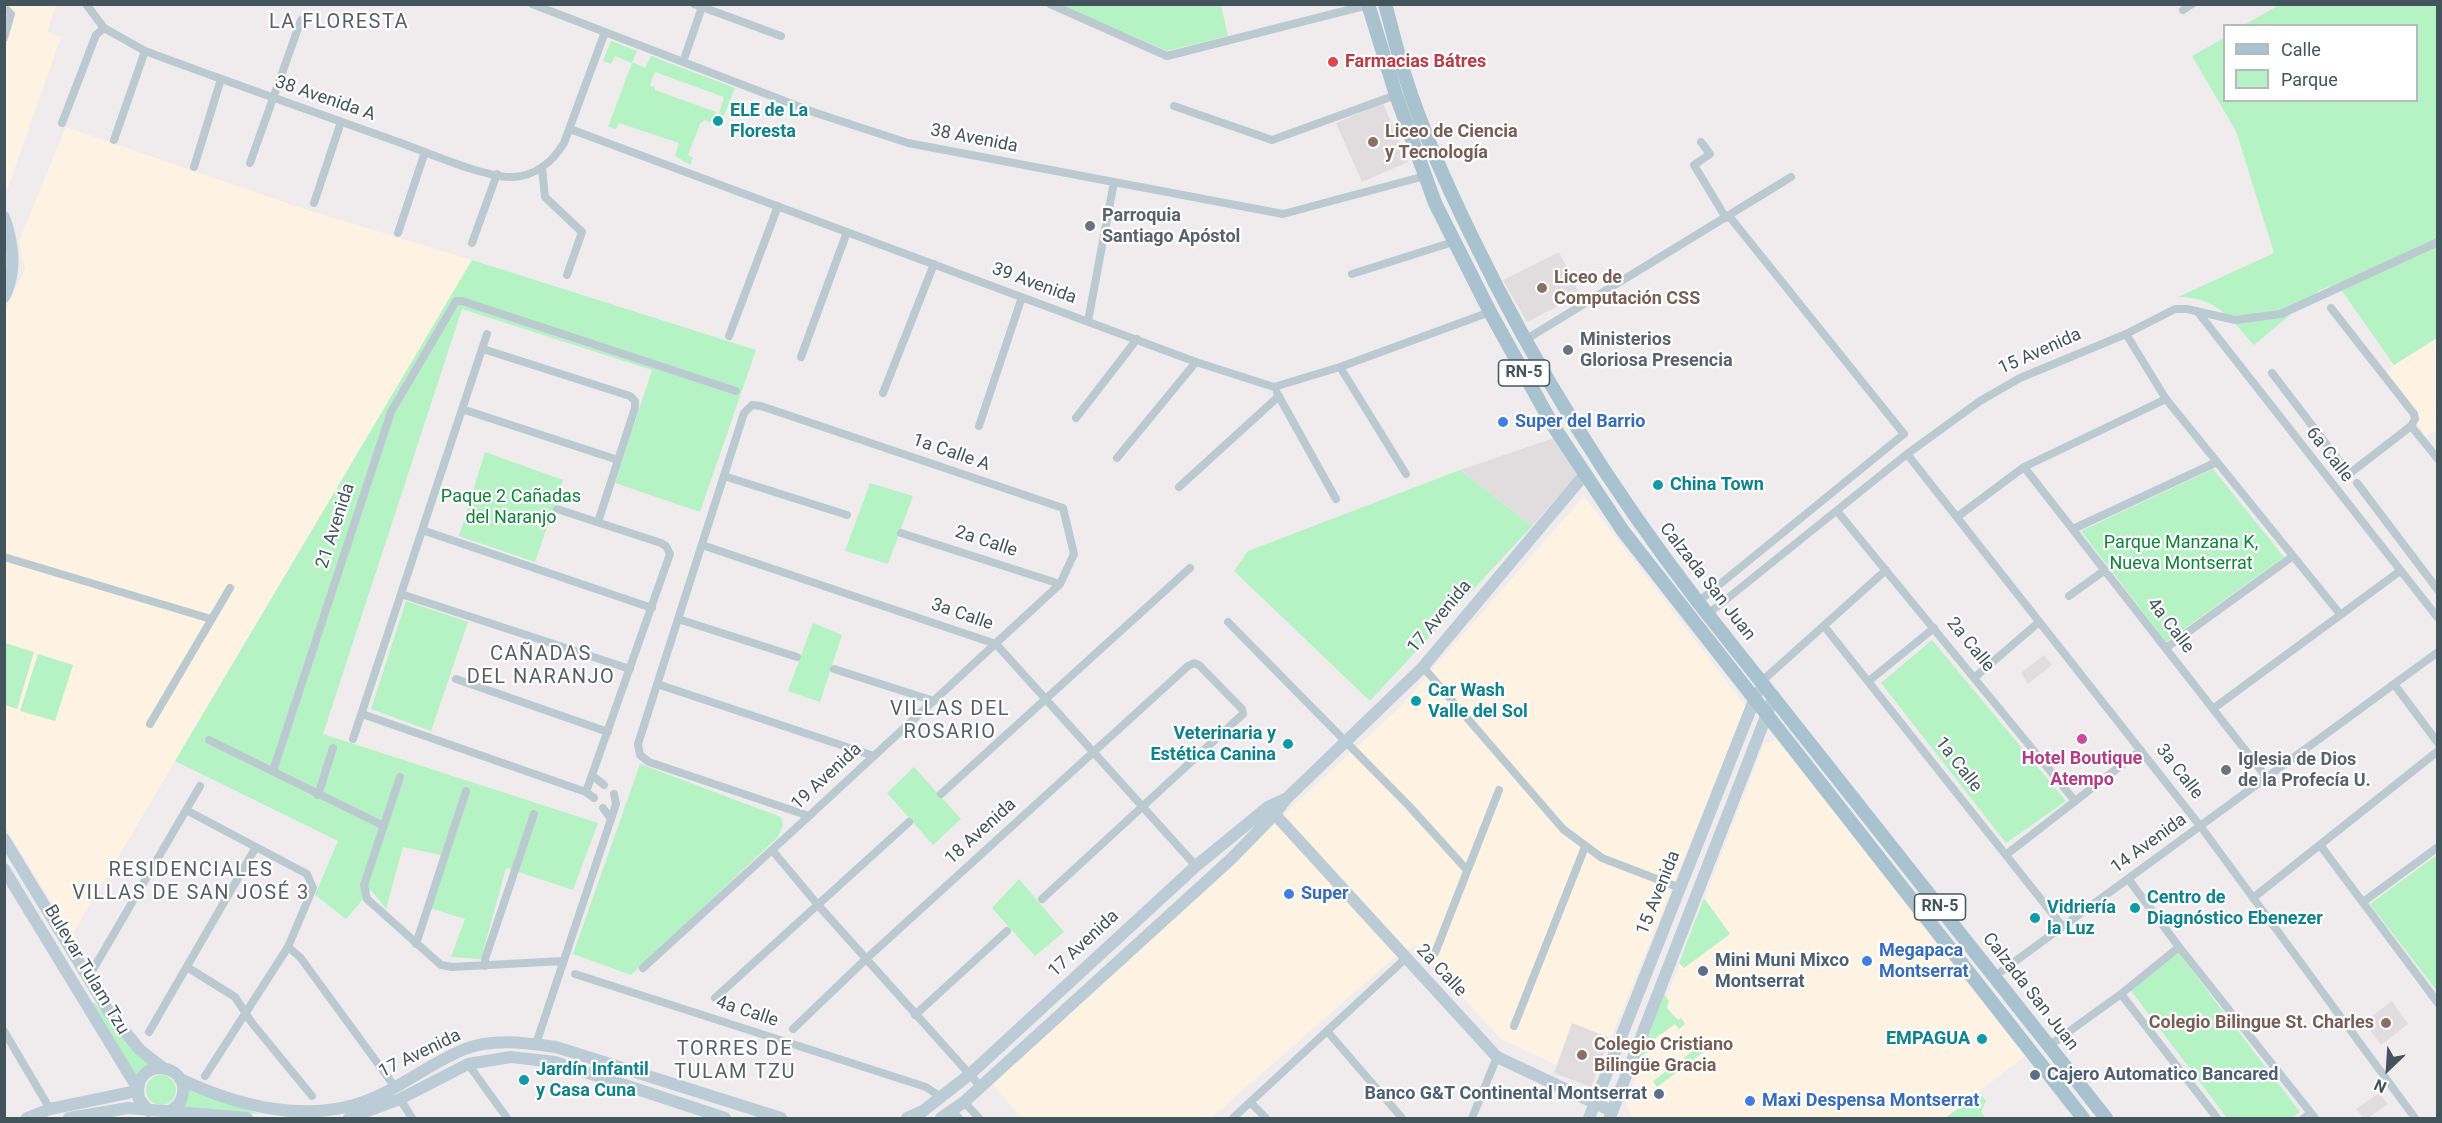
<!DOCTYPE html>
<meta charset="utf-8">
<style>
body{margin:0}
#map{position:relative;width:2442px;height:1123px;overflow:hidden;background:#f0eced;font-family:Roboto,sans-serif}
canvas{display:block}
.frame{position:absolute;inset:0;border:6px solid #43545c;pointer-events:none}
.legend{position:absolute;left:2223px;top:24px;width:195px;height:78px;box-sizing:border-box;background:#fff;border:2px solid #b4bbbe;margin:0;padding:8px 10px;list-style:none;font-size:18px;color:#43545c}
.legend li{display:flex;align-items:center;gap:12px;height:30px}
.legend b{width:30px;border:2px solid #b4bbbe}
.north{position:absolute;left:2358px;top:1039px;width:60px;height:60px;-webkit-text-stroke:4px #fff;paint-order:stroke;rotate:205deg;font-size:16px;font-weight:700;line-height:24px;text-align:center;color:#43545c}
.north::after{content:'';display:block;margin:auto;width:21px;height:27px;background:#43545c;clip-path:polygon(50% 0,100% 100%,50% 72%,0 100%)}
</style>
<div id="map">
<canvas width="2442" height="1123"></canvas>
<div class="frame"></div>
<ul class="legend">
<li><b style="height:8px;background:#a9c2cf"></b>Calle</li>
<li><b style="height:16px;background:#b5f3c4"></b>Parque</li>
</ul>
<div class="north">N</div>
</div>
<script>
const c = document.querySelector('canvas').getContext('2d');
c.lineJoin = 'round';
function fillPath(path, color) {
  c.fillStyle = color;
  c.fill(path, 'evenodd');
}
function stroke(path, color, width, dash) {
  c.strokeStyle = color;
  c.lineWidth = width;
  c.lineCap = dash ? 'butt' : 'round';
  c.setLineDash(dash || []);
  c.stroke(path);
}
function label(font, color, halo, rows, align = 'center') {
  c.font = font + ' Roboto,sans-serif';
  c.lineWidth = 4.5;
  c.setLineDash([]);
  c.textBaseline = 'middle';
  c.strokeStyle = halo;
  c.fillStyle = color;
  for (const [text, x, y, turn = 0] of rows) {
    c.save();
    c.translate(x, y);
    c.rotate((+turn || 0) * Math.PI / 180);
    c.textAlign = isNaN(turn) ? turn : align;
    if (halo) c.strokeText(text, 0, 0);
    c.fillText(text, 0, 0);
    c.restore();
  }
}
const commercial = new Path2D(`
 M5,5h51l-9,27 14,5 -56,159z
 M66,127l235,81 171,52 -400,675 -67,-108v-515l20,-43 -6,-28z
 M2437,338v92l-11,6 -44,-60 12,-11z
 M1584,496l162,211 -149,365 -9,8 -87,-41 -86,-94 -23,14 -181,159h-189l-30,-34 406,-375z
 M1777,740l248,316 -80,62h-311l-4,-5 -4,-9 138,-361z`);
const education = new Path2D(`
 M1383,103l25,59 -46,20 -26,-59z
 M1559,252l21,43 -53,27 -24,-42z
 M1554,438l24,36 -46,52 -72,-56z
 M2044,655l8,10 -24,19 -7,-11z
 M2392,1001l16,23 -27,21 -17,-23z
 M1572,1023l38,15 -19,49 -37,-14z
 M2379,1093l9,11 -20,14h-4l-8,-9z`);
const green = new Path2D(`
 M1061,5h160l7,31 -61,15z
 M2279,5h158v333l-43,27 -52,-74 -11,-5 -11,4 -66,55c-23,-26 -37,-48 -76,-48l96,-44 -38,-122 -44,-75 32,-18v62h192v-74l-172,-1z
 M611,41l26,10 -5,11 13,6 6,-12 84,32 -11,28 -5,-2 5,-17 -69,-25 -5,13 5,3v2l61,22 -4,11 -7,-3 -5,4 -12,31 5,3 -3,7 -15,-9 4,-13 -60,-20 -3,6 -8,-2 24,-64 -17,-7 -4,8 -8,-3z
 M472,260l284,90 -56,162 -85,-29 37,-113 -190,-61 -139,425 275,89 -25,67 -67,-22 -25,91 -30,-2 14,-38 -38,-12 18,-51 -42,-9 -17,62 -15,-19 -25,29 -31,-24 23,-54 -163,-80z
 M485,452l78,28 -28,82 -76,-26z
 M2213,469l71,88 -118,85 -85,-111z
 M1460,470l72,56 -162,175 -136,-130 14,-20z
 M870,483l43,13 -25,68 -43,-13z
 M406,601l62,21 -37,109 -60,-22z
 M813,623l29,12 -22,67 -32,-11z
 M1932,640l134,161 -60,42 -125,-160z
 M5,643l29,9 -17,57 -12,-4z
 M38,654l35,11 -18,56 -35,-10z
 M640,764l141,53 2,8 -5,12 -147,138 -58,-21z
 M914,767l47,52 -28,26 -46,-52z
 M2437,855v136l-67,-87z
 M1019,879l45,53 -29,24 -43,-48z
 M1704,898l26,36 -46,34 -5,-5z
 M2177,951l123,161 -9,6h-64l-98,-130z
 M1663,993l6,8 -2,7 11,12 3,-2 4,6 -6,5 -4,-5 -26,19 4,6 -14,8z
 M94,1002l43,51 17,13 -16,14 -48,-76z
 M1705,1042l4,6 -52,39 -4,-6z
 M146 1090a15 15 0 1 1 30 0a15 15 0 1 1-30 0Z
 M186,1087l74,27 -73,-5 -8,-3z
 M1979,1093l7,8 -5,11 5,6h-41z`);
const street = new Path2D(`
 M86,4l18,24 41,23c86,32 172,62 259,93 26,10 83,34 109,33 23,-1 40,-16 51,-34l41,-111
 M532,4l284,109 92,30 375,71 142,-38
 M694,4l87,32
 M1050,4l117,52 201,-51
 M4,7l7,7 -7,24
 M2183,10l9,-6
 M683,62l19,-55
 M1174,106l98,34 124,-45
 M62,123l34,-88 8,-7
 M570,129l626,233 78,25 66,-20 150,-55
 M114,140l31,-89
 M1701,142l9,12 -16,11 32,53
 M250,163l51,-143
 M194,167l27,-88
 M542,168l3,29 37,35 -15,43
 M314,203l27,-81
 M398,233l27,-81
 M472,243l25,-69
 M1352,274l101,-32
 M2197,311l241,307
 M1088,321l26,-139
 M2126,334l40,65 174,215
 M729,336l49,-130
 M1525,340l266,-163
 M483,349l147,47 5,5v7l-37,114
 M801,357l46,-125
 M1340,367l66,107
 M2272,373l77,101 62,-48 4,-7 -1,-5 -83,-106
 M883,393l51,-129
 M1277,393l59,106
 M462,409l156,51
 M1076,418l61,-79
 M979,426l43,-129
 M2411,426l27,33
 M1907,454l294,373 214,291
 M1117,458l79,-96
 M2024,467l243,311
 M724,476l123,39
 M2357,483l81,107
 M1179,487l100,-91
 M557,509l104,34 5,3 4,8 -84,238
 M1837,511l238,290
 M1957,517l67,-50 142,-68
 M2073,529l144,-67
 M422,530l230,78
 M901,533l159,51
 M702,545l294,99 200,222
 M4,557l207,62
 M401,594l229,75
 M2069,596l36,-26
 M1698,602l206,-168 -175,-218
 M1708,614l199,-160 73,-53 40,-23 106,-44 49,-25h12l48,11 46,-6 157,-72
 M678,619l119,38
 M1228,622l181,184 58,64
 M1824,626l239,301
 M2166,648l127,-92
 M1423,667l140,162 39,29 78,30
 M834,669l100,32
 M1974,678l65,-56
 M456,679l152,53
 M1870,680l64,-52
 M1762,681l124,-111
 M657,684l217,72
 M2394,684l44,59
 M2214,708l186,-137
 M362,714l224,78 8,6
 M150,724l80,-136
 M353,739l134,-405
 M209,740l175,86
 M273,771l118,-359 65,-111h6l274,90
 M592,775l12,10
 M400,777l-36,108 3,14 74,66 11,2 111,-6
 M941,794l249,-226
 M318,795l15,-47
 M603,808l8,11
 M186,810l121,64 6,14 -25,59 -83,129
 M2320,845l118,158
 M772,850l46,55 163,182
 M2007,854l134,-104
 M2129,880l50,67 136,171
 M2253,898l185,-147
 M2363,902l75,-55
 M416,944l50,-153
 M288,947l12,10 95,130
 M1435,953l64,-163
 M485,966v-7l49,-145
 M187,967l48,30 17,26 60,73
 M643,968l166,-152 251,-232 14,-30 -11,-46 -302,-102 -9,-1 -8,8 -106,331 2,11 9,7 160,54
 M575,974l351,113 15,10
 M1995,976l443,-324
 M88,978l112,-192
 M2121,994l96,124
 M715,998l194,-176
 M915,1015l92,-84
 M1514,1026l71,-179
 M793,1029l73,-70 322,-293 6,-3 5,2 43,44 1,5 -201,185
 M4,1031l46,78
 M1327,1031l75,87
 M149,1032l107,-185
 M536,1044l80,-240 -2,-10
 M2049,1046l72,-52 58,-47
 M468,1064l39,54
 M400,1099l12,19
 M964,1102l15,16
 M1250,1102l16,16
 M952,1111l7,7
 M1233,1118l173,-160
 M1472,1118l25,-61
 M2304,1118l7,-5`);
const secondary = new Path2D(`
 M4,217c9,25 13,55 0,80
 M1270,809l227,248 115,54
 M4,839l105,173 31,38 23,18
 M4,869l134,220
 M180,1079c53,25 116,42 174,26 40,-11 73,-41 111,-56 29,-11 61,-6 91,-2l225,71
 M149,1111l-10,-12c-9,-44 54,-37 43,-2 -2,9 -9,13 -17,16
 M1610,1117l164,-421
 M27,1118l23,-9 87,-18
 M69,1118l59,-10 119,10
 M349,1118l51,-19 68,-35 43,-7 44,5 170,56
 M907,1118l16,-7 46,-36 227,-209 72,-59 17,-8
 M941,1118l23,-16 267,-243 44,-45 11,-15 137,-132 162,-193
 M1589,1118l168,-425`);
const primary = new Path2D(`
 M1368,4l28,91 39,108 55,109 62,112 71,107 460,587
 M1385,4c7,25 13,51 21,75 18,57 43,111 69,164 62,128 137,247 223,359l408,516`);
const markers = [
 [1333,62,6,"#e0444e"],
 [718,121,6,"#0f9aa8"],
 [1373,142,6,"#8d6e63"],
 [1090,226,6,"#6b7280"],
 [1542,288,6,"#8d6e63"],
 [1568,350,6,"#6b7280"],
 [1503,422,6,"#3f7fe0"],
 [1658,485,6,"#0f9aa8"],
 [1416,701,6,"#0f9aa8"],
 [2082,739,6,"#d1479c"],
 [1288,744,6,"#0f9aa8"],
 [2226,770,6,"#6b7280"],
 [1289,894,6,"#3f7fe0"],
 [2135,908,6,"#0f9aa8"],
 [2035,918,6,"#0f9aa8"],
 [1867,961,6,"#3f7fe0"],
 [1703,971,6,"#5c6f8a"],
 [2386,1023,6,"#8d6e63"],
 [1982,1039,6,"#0f9aa8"],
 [1582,1055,6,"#8d6e63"],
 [2035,1075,6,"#5c6f8a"],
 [524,1080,6,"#0f9aa8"],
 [1659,1094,6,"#5c6f8a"],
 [1750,1101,6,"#3f7fe0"]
];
const shields = [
 [1524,373,51],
 [1940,907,51]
];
const shieldNames = [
 ["RN-5",1524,373],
 ["RN-5",1940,907]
];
const healthNames = [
 ["Farmacias Bátres",1345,62]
];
const streetNames = [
 ["38 Avenida A",325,99,19],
 ["38 Avenida",974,139,11],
 ["39 Avenida",1034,284,20],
 ["15 Avenida",2040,352,-24],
 ["1a Calle A",951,453,19],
 ["6a Calle",2329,455,52],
 ["21 Avenida",336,526,-72],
 ["2a Calle",986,542,18],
 ["Calzada San Juan",1707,582,52],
 ["3a Calle",962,615,19],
 ["17 Avenida",1440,617,-50],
 ["4a Calle",2170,626,52],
 ["2a Calle",1970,645,51],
 ["1a Calle",1958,765,52],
 ["3a Calle",2179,772,52],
 ["19 Avenida",827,777,-43],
 ["18 Avenida",981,832,-42],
 ["14 Avenida",2149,844,-36],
 ["15 Avenida",1659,893,-68],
 ["17 Avenida",1084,944,-43],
 ["Bulevar Tulam Tzu",86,970,59],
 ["2a Calle",1441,971,47],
 ["Calzada San Juan",2030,992,52],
 ["4a Calle",747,1012,18],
 ["17 Avenida",420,1054,-26]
];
const cultureNames = [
 ["ELE de La",730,111],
 ["Floresta",730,132],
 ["China Town",1670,485],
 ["Car Wash",1428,691],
 ["Valle del Sol",1428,712],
 ["Veterinaria y",1276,734,"right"],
 ["Estética Canina",1276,755,"right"],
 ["Centro de",2147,898],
 ["Diagnóstico Ebenezer",2147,919],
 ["Vidriería",2047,908],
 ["la Luz",2047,929],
 ["EMPAGUA",1970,1039,"right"],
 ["Jardín Infantil",536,1070],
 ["y Casa Cuna",536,1091]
];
const educationNames = [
 ["Liceo de Ciencia",1385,132],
 ["y Tecnología",1385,153],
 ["Liceo de",1554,278],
 ["Computación CSS",1554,299],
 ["Colegio Bilingue St. Charles",2374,1023,"right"],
 ["Colegio Cristiano",1594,1045],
 ["Bilingüe Gracia",1594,1066]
];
const worshipNames = [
 ["Parroquia",1102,216],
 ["Santiago Apóstol",1102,237],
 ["Ministerios",1580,340],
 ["Gloriosa Presencia",1580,361],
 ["Iglesia de Dios",2238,760],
 ["de la Profecía U.",2238,781]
];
const shopNames = [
 ["Super del Barrio",1515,422],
 ["Super",1301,894],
 ["Megapaca",1879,951],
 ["Montserrat",1879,972],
 ["Maxi Despensa Montserrat",1762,1101]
];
const parkNames = [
 ["Paque 2 Cañadas",511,497],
 ["del Naranjo",511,518],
 ["Parque Manzana K,",2181,543],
 ["Nueva Montserrat",2181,564]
];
const hotelNames = [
 ["Hotel Boutique",2082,759],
 ["Atempo",2082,780]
];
const serviceNames = [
 ["Mini Muni Mixco",1715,961],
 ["Montserrat",1715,982],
 ["Cajero Automatico Bancared",2047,1075],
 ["Banco G&T Continental Montserrat",1647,1094,"right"]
];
const neighbourhoodNames = [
 ["LA FLORESTA",339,23],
 ["CAÑADAS",541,655],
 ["DEL NARANJO",541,678],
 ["VILLAS DEL",950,710],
 ["ROSARIO",950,733],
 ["RESIDENCIALES",191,871],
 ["VILLAS DE SAN JOSÉ 3",191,894],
 ["TORRES DE",735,1050],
 ["TULAM TZU",735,1073]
];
fillPath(commercial, '#fef2e3');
fillPath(education, '#e1dddf');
fillPath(green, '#b5f3c4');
stroke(street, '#bbcad1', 8);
stroke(secondary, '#bbccd6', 12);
stroke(primary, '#a9c2cf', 14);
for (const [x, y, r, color] of markers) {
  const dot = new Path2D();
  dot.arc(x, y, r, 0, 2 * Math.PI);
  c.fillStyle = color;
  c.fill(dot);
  stroke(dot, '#fff', 2);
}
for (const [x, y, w] of shields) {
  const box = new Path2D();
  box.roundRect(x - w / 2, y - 13, w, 26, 4.5);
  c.fillStyle = '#fff';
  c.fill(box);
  stroke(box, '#43545c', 1.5);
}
label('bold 16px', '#43545c', null, shieldNames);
label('bold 18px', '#be3a42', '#fff', healthNames, 'left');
label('18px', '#43545c', '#fff', streetNames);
label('bold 18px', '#0d838f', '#fff', cultureNames, 'left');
label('bold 18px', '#785e54', '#fff', educationNames, 'left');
label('bold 18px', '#5b616d', '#fff', worshipNames, 'left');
label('bold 18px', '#366cbe', '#fff', shopNames, 'left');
label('18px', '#0c8537', '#fff', parkNames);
label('bold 18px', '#b23c85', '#fff', hotelNames);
label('bold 18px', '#4e5e75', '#fff', serviceNames, 'left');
c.letterSpacing = '1.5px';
label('20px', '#595f63', '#fff', neighbourhoodNames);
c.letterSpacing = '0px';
</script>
